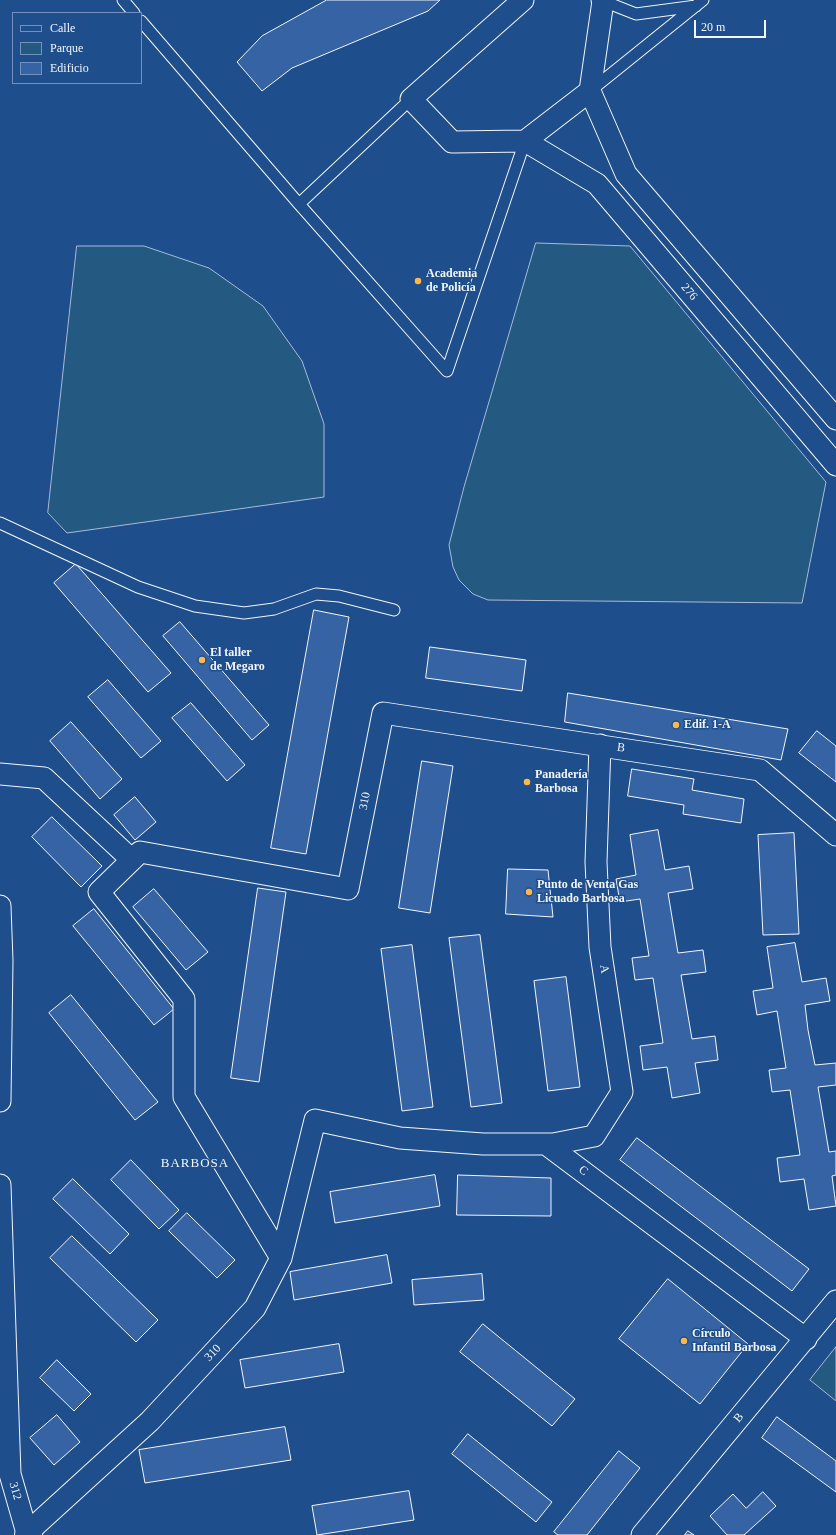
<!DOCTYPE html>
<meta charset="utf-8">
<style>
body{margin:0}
#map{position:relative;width:836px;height:1535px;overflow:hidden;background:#1f4e8c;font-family:Georgia,serif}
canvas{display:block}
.legend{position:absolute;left:12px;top:12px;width:130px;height:72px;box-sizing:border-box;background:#1f4e8c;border:1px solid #7391ba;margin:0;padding:5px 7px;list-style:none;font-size:12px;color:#f2f6ff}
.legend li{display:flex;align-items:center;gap:8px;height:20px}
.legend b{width:20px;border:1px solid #7391ba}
.scale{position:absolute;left:694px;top:20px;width:72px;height:18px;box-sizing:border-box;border:2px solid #f2f6ff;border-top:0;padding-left:5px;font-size:12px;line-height:14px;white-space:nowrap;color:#f2f6ff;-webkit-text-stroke:3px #1f4e8c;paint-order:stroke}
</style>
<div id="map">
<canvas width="836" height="1535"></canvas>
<ul class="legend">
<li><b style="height:5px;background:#1f4e8c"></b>Calle</li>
<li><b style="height:11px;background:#245a82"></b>Parque</li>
<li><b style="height:11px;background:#3563a3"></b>Edificio</li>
</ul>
<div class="scale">20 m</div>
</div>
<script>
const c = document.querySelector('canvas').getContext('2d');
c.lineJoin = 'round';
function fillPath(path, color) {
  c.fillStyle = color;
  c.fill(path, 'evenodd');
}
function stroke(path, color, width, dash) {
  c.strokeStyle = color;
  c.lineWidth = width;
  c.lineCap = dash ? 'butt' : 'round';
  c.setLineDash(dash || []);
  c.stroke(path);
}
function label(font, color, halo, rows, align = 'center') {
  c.font = font + ' Georgia,serif';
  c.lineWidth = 3;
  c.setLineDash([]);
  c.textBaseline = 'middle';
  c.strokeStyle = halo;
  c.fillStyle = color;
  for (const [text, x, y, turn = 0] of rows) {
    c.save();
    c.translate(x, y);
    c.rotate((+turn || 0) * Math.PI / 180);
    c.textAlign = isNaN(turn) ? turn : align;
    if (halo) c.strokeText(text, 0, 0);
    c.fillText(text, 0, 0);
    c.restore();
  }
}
const green = new Path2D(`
 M536,243l94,3 196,236 -24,121 -314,-3 -15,-6 -14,-14 -6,-13 -4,-22 15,-58z
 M77,246h67l65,22 54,38 39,55 22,63v73l-257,36 -19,-20z
 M836,1347v54l-26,-21z`);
const building = new Path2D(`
 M327,0h113l-12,11 -136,57 -30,23 -25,-29 25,-26z
 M76,564l95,109 -23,19 -94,-109z
 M314,610l35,7 -43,237 -35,-6z
 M180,622l89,103 -17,15 -89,-104z
 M430,647l96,13 -4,31 -96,-13z
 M108,680l53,61 -20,17 -53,-61z
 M568,693l220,36 -7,31 -216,-38z
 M191,703l54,62 -18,16 -55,-63z
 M71,722l51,57 -22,20 -50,-58z
 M817,731l19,15v36l-37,-29z
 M422,761l31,5 -23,147 -31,-5z
 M632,769l62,10 -2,11 52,9 -3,24 -58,-9 1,-9 -56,-9z
 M135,797l21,25 -21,18 -21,-25z
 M52,817l50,49 -21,21 -49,-50z
 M658,830l7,40 24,-4 4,23 -25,4 10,60 25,-3 3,22 -25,3 11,64 23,-3 3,24 -23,3 5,30 -28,5 -5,-31 -24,3 -3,-24 23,-3 -10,-65 -18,2 -3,-22 17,-2 -9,-57 -20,3 -4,-23 20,-4 -6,-40z
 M794,833l5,101 -36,1 -5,-100z
 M508,869l40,1 5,47 -47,-3z
 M258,888l28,4 -27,190 -28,-4z
 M154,889l54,63 -22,18 -53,-63z
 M94,909l80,100 -20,16 -81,-99z
 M480,935l22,168 -31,4 -22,-169z
 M795,943l7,39 24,-4 4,23 -25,4 3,25 7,35 21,-2v22l-18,2 11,65 7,-1v24l-4,1 4,30 -27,4 -5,-31 -24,3 -3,-24 23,-3 -10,-65 -18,2 -3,-22 17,-2 -9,-57 -20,4 -4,-24 20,-3 -6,-41z
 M412,945l21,162 -31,4 -21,-162z
 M566,977l14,110 -32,4 -14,-110z
 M71,995l87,107 -23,18 -86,-107z
 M637,1138l172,131 -17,22 -172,-131z
 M131,1160l48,50 -20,19 -48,-49z
 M435,1175l5,31 -105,17 -5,-31z
 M458,1175l93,3v38l-94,-1z
 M73,1179l56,55 -19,20 -57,-55z
 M187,1213l48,47 -18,18 -48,-47z
 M72,1236l86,84 -22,22 -86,-84z
 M387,1255l5,28 -98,17 -4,-28z
 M482,1274l2,26 -70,5 -2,-25z
 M668,1279l80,65 -48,60 -81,-65z
 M483,1324l92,75 -23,27 -92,-74z
 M339,1344l5,28 -99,16 -5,-28z
 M57,1360l34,34 -17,17 -34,-33z
 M57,1415l23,27 -26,23 -24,-27z
 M777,1417l59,44v31l-74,-54z
 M285,1427l6,33 -146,23 -6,-33z
 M468,1434l84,68 -16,20 -84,-68z
 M619,1451l21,17 -53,67h-29l-4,-3z
 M409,1491l5,29 -97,15 -5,-29z
 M763,1492l13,14 -32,29h-17l-17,-19 23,-22 13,14z
 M688,1531l6,4h-9z`);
const service = new Path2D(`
 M123,0l11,13
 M603,1l33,13 60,-8
 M141,21l158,183 148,167 78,-230
 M590,91l113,-91
 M299,204l112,-105
 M0,523l138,64 57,19 49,7 30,-4 42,-15 23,2 55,14`);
const minor = new Path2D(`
 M523,0l-112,99 41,43 73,-1 65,-50 13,-90 -1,-1
 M590,91l36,83 210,245
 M525,141l72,43 239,281
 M0,774l44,4 88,82
 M0,906l2,55 -2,140
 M546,1144l260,195
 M0,1185l10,289 17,59 123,-112 105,-113 26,-50 34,-138 85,18 83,6h70l41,-8 28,-44 -22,-145 -4,-85 4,-117
 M281,1258l-97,-161v-98l-85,-107 41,-40 208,37 35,-176 377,57 76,65
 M642,1535l194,-234`);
const tertiary = new Path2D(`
 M26,1535l1,-2 4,2`);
const markers = [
 [418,281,4,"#ffb74d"],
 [202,660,4,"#ffb74d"],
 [676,725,4,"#ffb74d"],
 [527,782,4,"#ffb74d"],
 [529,892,4,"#ffb74d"],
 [684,1341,4,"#ffb74d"]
];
const poiNames = [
 ["Academia",426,274],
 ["de Policía",426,288],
 ["El taller",210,653],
 ["de Megaro",210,667],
 ["Edif. 1-A",684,725],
 ["Panadería",535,775],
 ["Barbosa",535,789],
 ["Punto de Venta Gas",537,885],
 ["Licuado Barbosa",537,899],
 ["Círculo",692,1334],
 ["Infantil Barbosa",692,1348]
];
const streetNames = [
 ["276",689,292,50],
 ["B",621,748,9],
 ["310",365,801,-79],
 ["A",604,969,81],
 ["C",583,1171,37],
 ["310",213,1353,-47],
 ["B",739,1418,-50],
 ["312",15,1491,74]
];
const neighbourhoodNames = [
 ["BARBOSA",195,1164]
];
fillPath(green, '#245a82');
stroke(green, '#a8bbd7', 1);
fillPath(building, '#3563a3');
stroke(building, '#f2f6ff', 1);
stroke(service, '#f2f6ff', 13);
stroke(minor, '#f2f6ff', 23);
stroke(tertiary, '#f2f6ff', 24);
stroke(service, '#1f4e8c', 11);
stroke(minor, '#1f4e8c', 21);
stroke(tertiary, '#1f4e8c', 22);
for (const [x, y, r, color] of markers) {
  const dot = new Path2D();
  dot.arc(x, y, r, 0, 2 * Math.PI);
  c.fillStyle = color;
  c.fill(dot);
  stroke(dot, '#1f4e8c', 1.5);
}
label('bold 12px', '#f2f6ff', '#1f4e8c', poiNames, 'left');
label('12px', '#f2f6ff', '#1f4e8c', streetNames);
c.letterSpacing = '1px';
label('13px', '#f2f6ff', '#1f4e8c', neighbourhoodNames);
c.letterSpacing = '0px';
</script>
